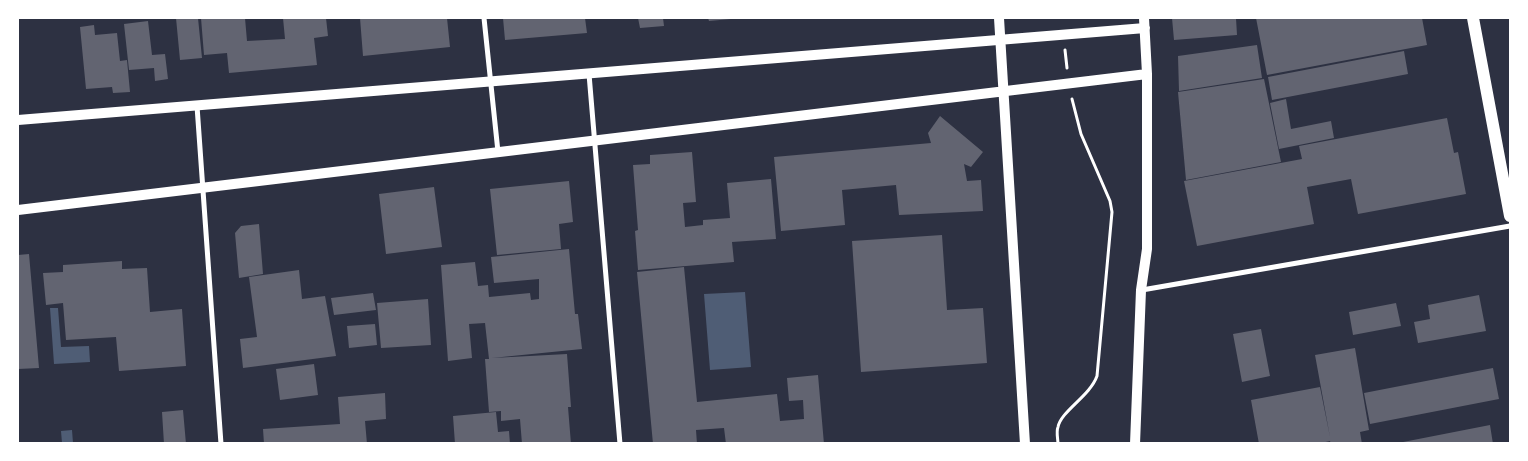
<!DOCTYPE html>
<style>
body{margin:0}
#map{position:relative;width:1528px;height:461px;overflow:hidden;background:#2d3142;font-family:"PT Serif",serif}
canvas{display:block}
.frame{position:absolute;inset:0;border:19px solid #fff;pointer-events:none}
</style>
<div id="map">
<canvas width="1528" height="461"></canvas>
<div class="frame"></div>
</div>
<script>
const c = document.querySelector('canvas').getContext('2d');
c.lineJoin = 'round';
function fillPath(path, color) {
  c.fillStyle = color;
  c.fill(path, 'evenodd');
}
function stroke(path, color, width, dash) {
  c.strokeStyle = color;
  c.lineWidth = width;
  c.lineCap = dash ? 'butt' : 'round';
  c.setLineDash(dash || []);
  c.stroke(path);
}
const water = new Path2D(`
 M745,292l6,75 -41,3 -6,-76z
 M50,308h8l3,39 28,-1 1,16 -36,2z
 M72,430l1,13h-11l-1,-12z`);
const building = new Path2D(`
 M176,18h22l4,40 -22,2z
 M201,18h44l2,23 38,-2 -2,-21h43l2,18 -14,2 3,27 -88,8 -2,-20 -23,2z
 M360,18h87l3,29 -87,9z
 M503,18h82l2,15 -82,7z
 M638,18h25l1,8 -24,2z
 M708,18h22l1,1 -22,2z
 M1172,18h64l1,17 -63,5z
 M1256,18h166l5,27 -160,30z
 M148,21l4,34 13,-1 3,25 -13,2 -1,-13 -25,2 -5,-46z
 M94,25l1,10 22,-2 3,28 7,-1 3,32 -17,1 -1,-6 -26,2 -6,-62z
 M1257,45l5,33 -83,13 -1,-35z
 M1404,51l4,23 -136,26 -4,-23z
 M1264,79l17,83 -95,18 -8,-88z
 M1286,99l5,30 40,-8 3,17 -55,11 -9,-46z
 M940,116l43,36 -12,15 -7,-3 3,17 14,-1 2,31 -84,4 -3,-30 -54,5 3,35 -64,6 -7,-74 157,-14 -3,-10z
 M1447,118l7,35 4,-1 8,42 -108,20 -7,-35 -44,8 7,37 -117,22 -13,-65 118,-22 -3,-13z
 M692,152l4,50 -13,1 2,24 18,-2v-5l27,-2 -3,-35 44,-4 5,60 -44,3 2,20 -96,8 -3,-39 3,-1 -5,-65 17,-1v-9z
 M569,181l4,41 -14,2 2,25 -64,6 -7,-66z
 M434,187l8,60 -56,7 -7,-60z
 M259,224l4,50 -24,4 -4,-45 6,-7z
 M942,235l5,75 36,-2 4,55 -126,9 -9,-131z
 M569,249l6,65h3l4,35 -90,9 75,-4 4,53h-3l3,37h-49l-2,-25 -19,2v-10l-12,1 -4,-53h4l-4,-36 -16,1 3,34 -24,3 -7,-96 34,-3 3,24 10,-1 1,12 41,-4 1,7 8,-1v-20l-45,4 -3,-26z
 M29,254l10,114 -21,1v-114z
 M122,261v8l25,-1 3,44 32,-3 4,57 -67,5 -3,-34 -50,3 -3,-37 -17,2 -3,-32 20,-1v-7z
 M684,267l13,135 80,-8 3,27 24,-2 -1,-19 -14,1 -2,-23 31,-3 6,69h-98l-2,-16 -28,2 1,14h-44l-16,-172z
 M299,270l3,29 23,-3 11,60 -93,12 -3,-29 17,-2 -8,-60z
 M373,293l3,17 -42,5 -3,-17z
 M1479,295l7,36 -68,12 -4,-21 16,-3 -2,-14z
 M428,299l3,46 -50,3 -4,-45z
 M1396,303l5,23 -48,9 -4,-23z
 M375,324l2,21 -28,3 -2,-22z
 M1261,329l9,47 -28,6 -9,-48z
 M1355,348l14,82 -9,2 2,12h-31l-1,-3 -13,3h-58l-8,-44 69,-13 10,50 -15,-82z
 M314,364l4,31 -38,5 -4,-31z
 M1493,368l6,31 -129,25 -6,-31z
 M385,393l1,26 -21,2 2,23h-103l-1,-15 77,-5 -2,-27z
 M183,410l3,34h-22l-2,-32z
 M496,412l2,20 11,-1 1,13h-55l-2,-28z
 M1490,425l3,19h-95v-1z`);
const path = new Path2D(`
 M1065,50l2,18
 M1058,444c0,-5 -2,-12 0,-17 3,-16 32,-31 39,-51l15,-164 -2,-11 -29,-67 -9,-35`);
const minor = new Path2D(`
 M484,18l14,134
 M589,74l31,370
 M197,106l24,338
 M1142,290l368,-64`);
const secondary = new Path2D(`
 M999,18l26,426
 M18,120l1127,-92
 M18,210l1129,-136
 M1135,444l6,-154 6,-41v-175l-3,-56`);
const primary = new Path2D(`
 M1473,18l37,198`);
fillPath(water, '#4f5d75');
fillPath(building, '#626471');
stroke(path, '#fff', 3);
stroke(minor, '#fff', 5);
stroke(secondary, '#fff', 10);
stroke(primary, '#fff', 12);
</script>
